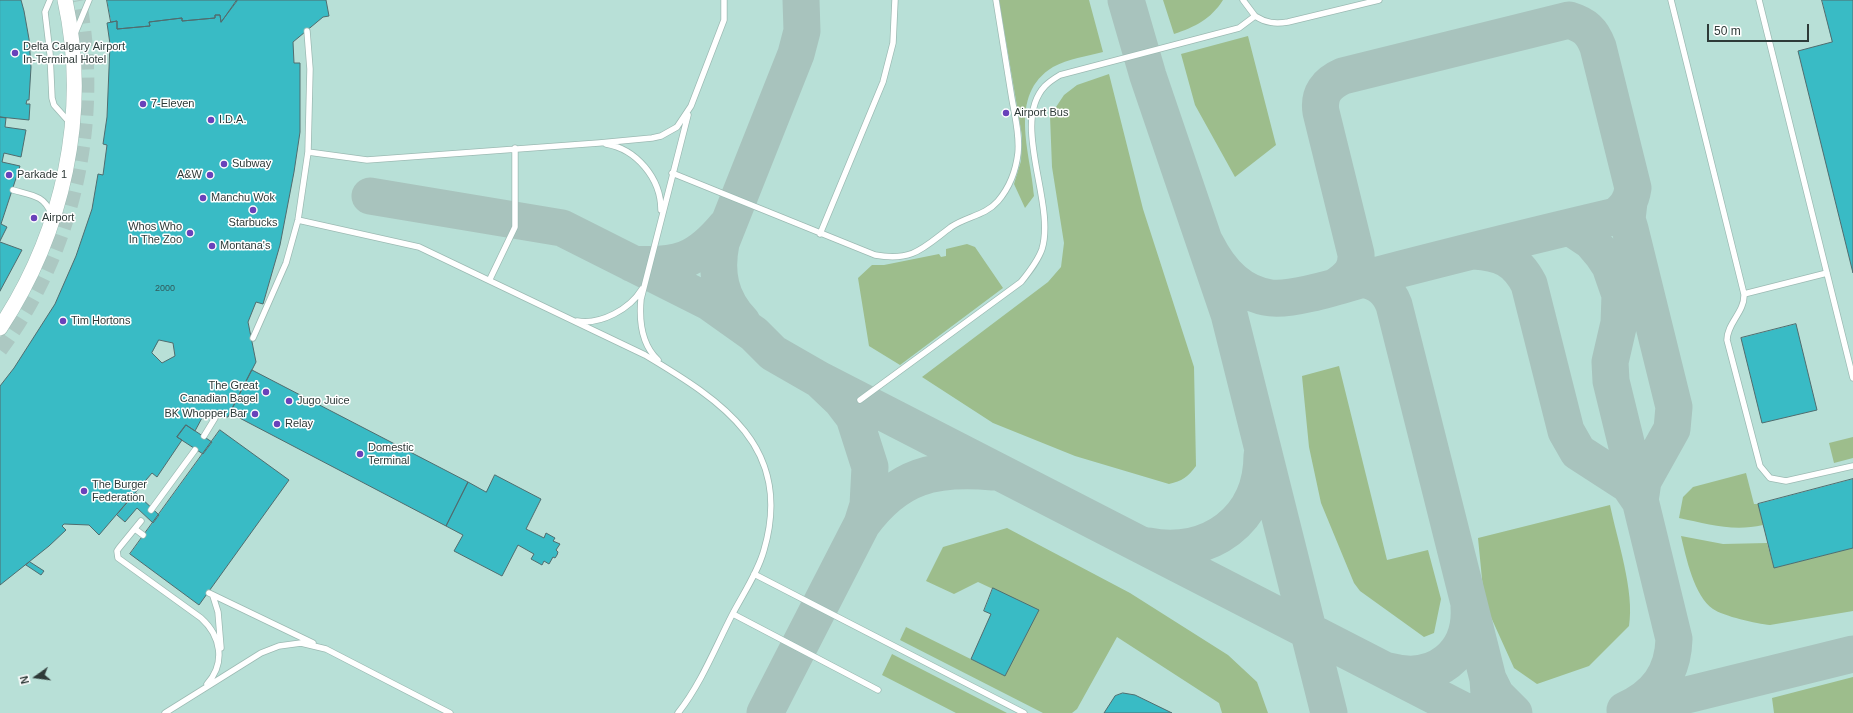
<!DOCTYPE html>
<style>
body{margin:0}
#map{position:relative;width:1853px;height:713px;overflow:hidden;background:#ccebe4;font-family:Arial,sans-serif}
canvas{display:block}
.north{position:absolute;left:16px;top:657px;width:40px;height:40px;-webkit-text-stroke:3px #fff;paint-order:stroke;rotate:256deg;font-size:11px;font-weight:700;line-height:16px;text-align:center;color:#2e3a38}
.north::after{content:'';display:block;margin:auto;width:14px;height:18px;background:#2e3a38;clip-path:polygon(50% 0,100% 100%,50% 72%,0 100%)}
.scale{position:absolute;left:1707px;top:24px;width:102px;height:18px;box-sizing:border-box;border:2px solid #2e3a38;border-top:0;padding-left:5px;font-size:12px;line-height:14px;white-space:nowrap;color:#2e3a38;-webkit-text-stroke:3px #fff;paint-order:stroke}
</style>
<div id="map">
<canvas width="1853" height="713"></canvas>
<div class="north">N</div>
<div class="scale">50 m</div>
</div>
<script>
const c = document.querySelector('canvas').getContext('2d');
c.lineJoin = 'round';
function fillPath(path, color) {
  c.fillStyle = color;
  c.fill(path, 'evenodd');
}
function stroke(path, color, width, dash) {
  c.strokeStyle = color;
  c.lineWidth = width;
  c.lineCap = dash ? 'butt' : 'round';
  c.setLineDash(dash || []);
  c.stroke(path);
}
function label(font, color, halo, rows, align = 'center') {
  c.font = font + ' Arial,sans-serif';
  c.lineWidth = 3;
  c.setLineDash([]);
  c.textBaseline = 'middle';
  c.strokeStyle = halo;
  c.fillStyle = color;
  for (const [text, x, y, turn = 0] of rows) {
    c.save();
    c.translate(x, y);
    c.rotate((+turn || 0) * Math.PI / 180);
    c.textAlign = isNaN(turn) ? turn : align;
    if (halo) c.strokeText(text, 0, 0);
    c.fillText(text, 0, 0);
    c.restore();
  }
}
const built = new Path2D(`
 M0,0h1853v713h-1853z`);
const green = new Path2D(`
 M999,0h90l14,52c-16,4 -35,7 -50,15 -46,28 -22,86 -19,129l-9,12 -11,-24 7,-23 1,-25z
 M1163,0h60c-12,19 -28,27 -49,34z
 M1248,36l28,109 -41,32 -40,-72 -14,-51z
 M1109,74l34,135 51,158 2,99c-8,11 -14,15 -27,18l-94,-28 -82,-33 -71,-46 126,-95 13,-15 3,-24 -12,-76 -2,-51 14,-21 13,-10z
 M967,244l8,3 28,41 -103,77 -31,-19 -11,-68 14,-13h12l55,-11 2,3 5,-1v-7z
 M1339,366l48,194 41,-10 13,49 -7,34 -10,4 -64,-46 -6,-8 -33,-80 -12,-56 -7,-71z
 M1853,437v21l-19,5 -5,-20z
 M1746,473l8,31h4l5,21c-30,7 -55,-1 -84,-7l4,-21 10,-10z
 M1610,505c7,34 25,87 19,121l-40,40 -52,18 -23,-16 -24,-53 -7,-26 -5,-51z
 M1007,528l123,65 98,62 29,27 11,31h-46l-3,-10 -102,-66 -40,72 -5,4h-29l-143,-73 6,-13 99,49 33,-66 -60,-28 -24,12 -28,-13 17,-34z
 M1681,536l42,8 44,-1 7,25 79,-20v63l-83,14c-13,-1 -47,-9 -57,-16 -19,-13 -27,-52 -32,-73z
 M892,654l115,59h-51l-74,-38z
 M1853,677v36h-79l-2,-15z`);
const taxiway = new Path2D(`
 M1126,0l22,76 81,238 100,399
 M370,196l192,32 147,74 45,32 19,19 47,27 21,20 13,17 16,50 -2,38 -6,19
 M1629,202l-2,17 3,10 44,178 -2,22 -29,52 -3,20
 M1570,227l21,14 11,13 8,12 10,29 -1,28 -9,39 1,19 63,258c-1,35 -18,57 -49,71
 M1206,244c13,26 34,50 65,54 24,3 77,-15 103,-22 81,-21 161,-41 242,-60 10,-8 15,-14 17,-28l-35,-141c-6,-16 -13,-22 -29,-27l-226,56c-16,7 -25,18 -22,36l35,142c1,16 -7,24 -21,33
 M1474,251c27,2 42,8 55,33l37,147 12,21 51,33 11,16
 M633,264c44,3 64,-3 93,-38
 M1362,279c16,3 26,10 32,26l94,374 1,15 -4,19
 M742,322c-22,-23 -27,-49 -21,-79l75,-189 6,-23 -1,-31
 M820,380l648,333
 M1148,546c61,12 114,-26 114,-91
 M1389,671c46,13 83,-17 80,-64
 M1488,679l8,16 18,18
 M1634,708l219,-54
 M765,713l97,-189c36,-49 72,-57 131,-52`);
const building = new Path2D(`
 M0,0h21l3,11 5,28 2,28 -2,33h-2l-1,4h4l-1,16 -29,-3z
 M107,0h130v1l-16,21 -1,-7h-5v3l-33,3v-3l-33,4 1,4 -33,3v-8l-6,1z
 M237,0h89l3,16 -6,1 -30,25 1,21h6v69l-6,40 -14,73 -17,59 -7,-2 -8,20 8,40 -28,55 -25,-1 -8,15 -9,-6 -9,12 5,3 -25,37 -5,-4 -53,62 -10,-10 -25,-1 -2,2 4,4 -17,16 -49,39v-199l14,-18 41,-64 21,-48 16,-47 6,-35 5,1 4,-30 -4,-1 4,-27 3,-73 -3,-21 10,-2v8l33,-3 -1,-4 33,-4v3l33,-3v-3h5l1,7z
 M1822,0h31v273l-55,-222 34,-9z
 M0,117l6,1 -1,9 21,3 -5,27 -17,-4 -2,9 18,4 -19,58 6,3 -7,14z
 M0,242l22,8 -22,41z
 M1796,324l21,86 -55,13 -21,-85z
 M159,340l14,3 2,13 -13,7 -10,-10z
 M252,370l216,112 -22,44 -216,-113z
 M186,425l26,17 -9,12 -26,-17z
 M220,430l69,50 -90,125 -69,-51z
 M495,475l46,24 -15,30 18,9 2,-5 9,5 -2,3 7,3 -4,6 2,2 -1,3 -2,3 -2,-1 -4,7 -5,-3 -2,4 -11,-6 3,-5 -16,-9 -16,31 -48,-25 9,-16 -17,-9 22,-44 18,10z
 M1853,479v69l-79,20 -16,-64z
 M136,493l23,22 -6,8 -16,-15 -12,14 -8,-7z
 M30,562l14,9 -3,4 -15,-10z
 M993,588l46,22 -34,66 -34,-17 20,-45 -7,-3z
 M1123,693l12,2 37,18h-68l11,-17z`);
const secondaryTunnel = new Path2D(`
 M0,350c74,-100 102,-228 79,-350`);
const lane = new Path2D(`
 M50,0l-5,12 5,42 2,44 2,7 16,18
 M1243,0l12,16
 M1671,0l73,294c1,18 -17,29 -17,46l33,126 10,12 16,3 67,-15
 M1759,0l94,378
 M307,31l3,38 -2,83 59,8 232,-17 53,-5 9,-2 16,-9 14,-21 33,-86v-20
 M74,36l15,-36
 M606,144c30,5 55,34 55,66
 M672,173l203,82c38,7 48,-7 76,-28 16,-11 34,-11 47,-26 11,-13 18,-31 20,-48 2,-20 -4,-40 -7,-60 -5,-31 -10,-62 -15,-93
 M13,190c17,5 32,5 38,24
 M298,220l121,27 226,108c77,46 149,92 119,195 -6,22 -21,44 -32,65 -17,33 -31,69 -54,98
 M820,234l63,-152 10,-39 2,-43
 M490,279l25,-52v-79
 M1744,294l83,-21
 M577,321c24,4 53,-12 65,-32
 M253,338l33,-75 12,-43 10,-68
 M658,360c-17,-16 -19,-39 -17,-61l47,-184
 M860,400l161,-118c8,-10 17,-21 21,-33 14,-46 -32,-126 3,-163 4,-4 10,-8 15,-11l179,-47 16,-12c11,7 20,8 33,6l91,-22
 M204,436l11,-18
 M151,510l44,-60
 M141,521l-22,27 -2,3 1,7 83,60c20,18 25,45 6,66
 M135,529l8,6
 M754,574l270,139
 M209,593l104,50
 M213,596l5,16 3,36
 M733,614l145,76
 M165,713l96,-60 18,-7 22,-3 25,6 124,64`);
const secondary = new Path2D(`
 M0,328c63,-96 90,-214 65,-328`);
const markers = [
 [15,53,4,"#6942ba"],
 [143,104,4,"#6942ba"],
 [1006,113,4,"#6942ba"],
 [211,120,4,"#6942ba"],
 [224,164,4,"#6942ba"],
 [9,175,4,"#6942ba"],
 [210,175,4,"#6942ba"],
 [203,198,4,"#6942ba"],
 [253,210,4,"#6942ba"],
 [34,218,4,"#6942ba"],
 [190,233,4,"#6942ba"],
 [212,246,4,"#6942ba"],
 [63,321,4,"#6942ba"],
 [266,392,4,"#6942ba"],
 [289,401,4,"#6942ba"],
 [255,414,4,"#6942ba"],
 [277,424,4,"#6942ba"],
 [360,454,4,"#6942ba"],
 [84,491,4,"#6942ba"]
];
const numberNames = [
 ["2000",165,289]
];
const poiNames = [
 ["Delta Calgary Airport",23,47],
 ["In-Terminal Hotel",23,60],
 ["7-Eleven",151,104],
 ["Airport Bus",1014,113],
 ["I.D.A.",219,120],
 ["Subway",232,164],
 ["Parkade 1",17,175],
 ["A&W",202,175,"right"],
 ["Manchu Wok",211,198],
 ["Airport",42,218],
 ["Starbucks",253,223,"center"],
 ["Whos Who",182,227,"right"],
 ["In The Zoo",182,240,"right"],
 ["Montana's",220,246],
 ["Tim Hortons",71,321],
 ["The Great",258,386,"right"],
 ["Canadian Bagel",258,399,"right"],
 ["Jugo Juice",297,401],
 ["BK Whopper Bar",247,414,"right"],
 ["Relay",285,424],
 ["Domestic",368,448],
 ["Terminal",368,461],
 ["The Burger",92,485],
 ["Federation",92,498]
];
fillPath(built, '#b8e0d7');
fillPath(green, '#9dbd8c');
stroke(taxiway, '#a8c3bd', 37);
fillPath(building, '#39bbc5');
stroke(building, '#506d6f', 1);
stroke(secondaryTunnel, '#acc8c2', 15, [15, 8]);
stroke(lane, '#9cbab3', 7);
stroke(secondary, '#9cbab3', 16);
stroke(lane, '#fff', 5.5);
stroke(secondary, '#fff', 15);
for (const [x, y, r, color] of markers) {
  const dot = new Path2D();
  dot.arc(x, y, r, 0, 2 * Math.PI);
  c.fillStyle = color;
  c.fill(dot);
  stroke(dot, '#fff', 1.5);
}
label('9px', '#315a5b', null, numberNames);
label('11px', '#2e3a38', '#fff', poiNames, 'left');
</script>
